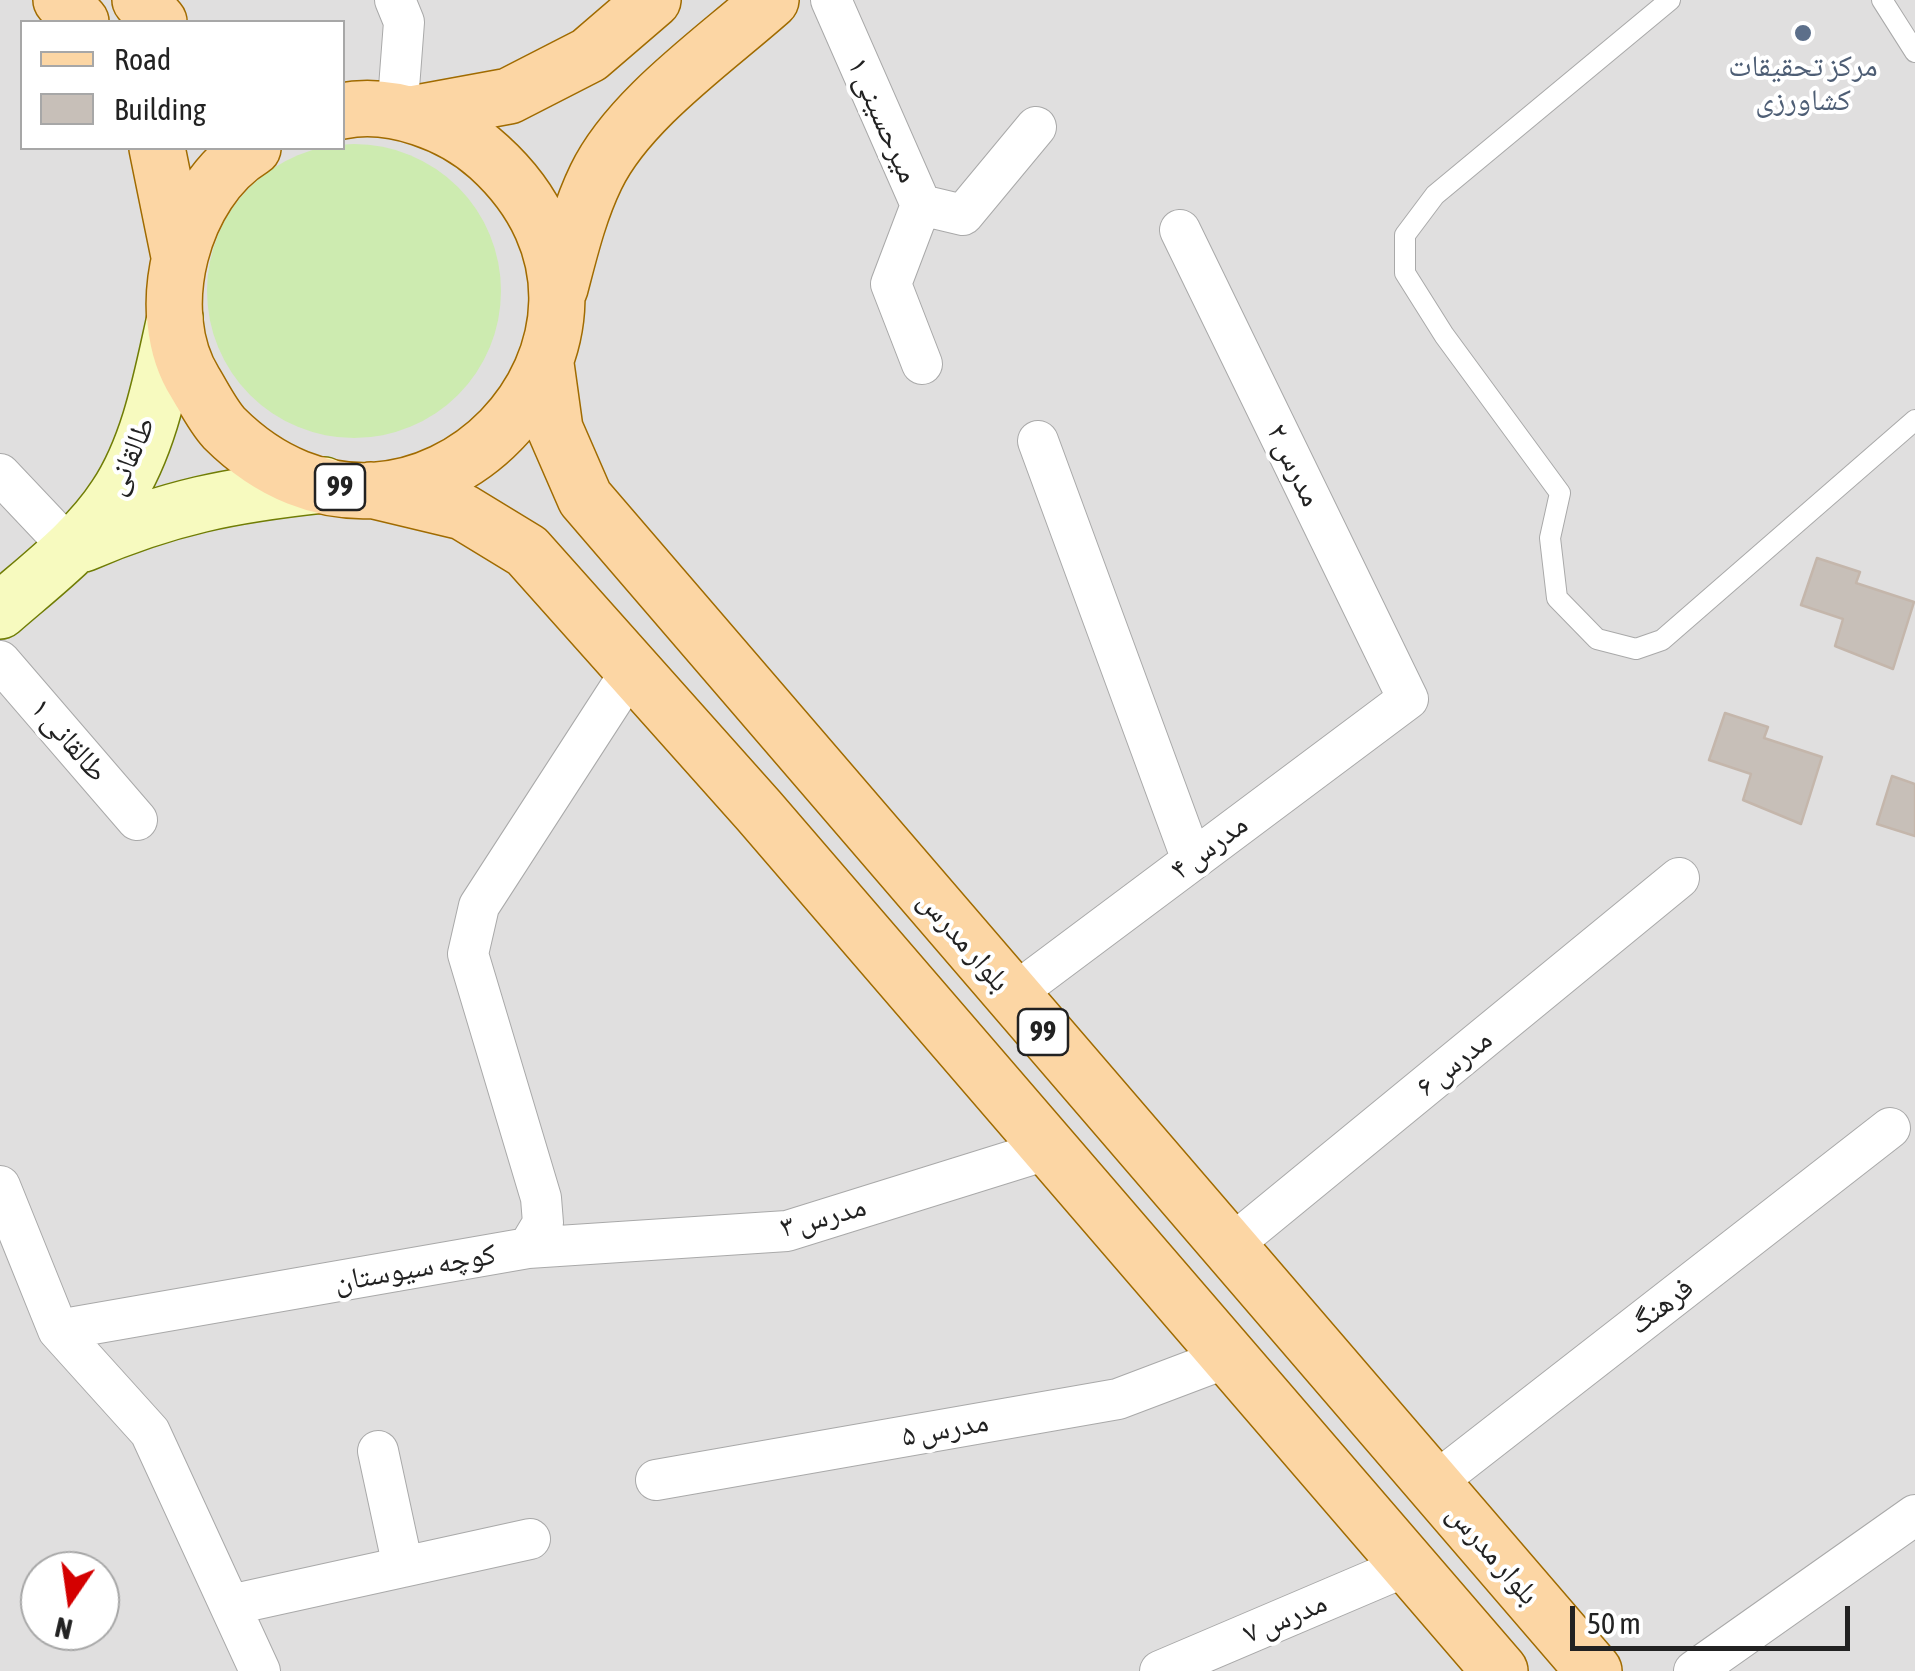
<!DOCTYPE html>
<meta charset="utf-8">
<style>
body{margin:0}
#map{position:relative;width:1915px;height:1671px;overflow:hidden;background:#f2efe9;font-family:"Asap Condensed",sans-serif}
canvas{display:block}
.legend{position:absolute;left:20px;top:20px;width:325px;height:130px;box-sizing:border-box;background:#fff;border:2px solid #a7a7a7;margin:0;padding:12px 18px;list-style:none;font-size:30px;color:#222}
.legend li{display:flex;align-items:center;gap:20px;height:50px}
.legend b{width:50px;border:2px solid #a7a7a7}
.north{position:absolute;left:20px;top:1551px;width:100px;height:100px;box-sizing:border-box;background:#fff;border:2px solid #a7a7a7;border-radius:50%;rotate:193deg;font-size:28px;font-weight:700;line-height:40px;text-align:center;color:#222}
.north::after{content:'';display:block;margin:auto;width:35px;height:45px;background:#d40000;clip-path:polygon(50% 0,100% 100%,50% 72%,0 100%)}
.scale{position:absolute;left:1570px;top:1606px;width:280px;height:45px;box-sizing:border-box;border:5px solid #222;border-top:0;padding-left:12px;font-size:30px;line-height:35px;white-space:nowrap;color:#222;-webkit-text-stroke:8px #fff;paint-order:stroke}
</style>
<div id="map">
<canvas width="1915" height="1671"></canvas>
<ul class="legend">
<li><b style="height:12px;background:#fcd6a4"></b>Road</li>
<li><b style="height:28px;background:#c7bfb8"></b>Building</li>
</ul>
<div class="north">N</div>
<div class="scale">50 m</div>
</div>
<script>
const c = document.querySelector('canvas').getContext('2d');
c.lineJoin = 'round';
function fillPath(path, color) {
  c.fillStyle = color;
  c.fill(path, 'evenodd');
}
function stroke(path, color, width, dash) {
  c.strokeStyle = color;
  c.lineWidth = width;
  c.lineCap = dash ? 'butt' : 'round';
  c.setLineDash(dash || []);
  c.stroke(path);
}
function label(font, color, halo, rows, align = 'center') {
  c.font = font + ' "Asap Condensed","Noto Naskh Arabic",sans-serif';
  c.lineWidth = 8;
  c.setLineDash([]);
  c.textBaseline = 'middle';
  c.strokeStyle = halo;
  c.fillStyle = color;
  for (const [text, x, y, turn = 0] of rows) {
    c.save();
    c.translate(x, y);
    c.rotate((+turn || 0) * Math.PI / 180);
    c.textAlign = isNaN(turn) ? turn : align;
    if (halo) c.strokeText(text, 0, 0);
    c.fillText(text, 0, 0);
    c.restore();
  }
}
const residential = new Path2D(`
 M0,0h1915v1671h-1915zM22,22h320v126h-320zM40,1571h60v60h-60z`);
const grass = new Path2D(`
 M207 291a147 147 0 1 1 294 0a147 147 0 1 1-294 0Z`);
const building = new Path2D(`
 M1817,558l43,14 -4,11 58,19 -21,67 -58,-23 8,-27 -42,-14z
 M1725,713l43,14 -4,11 58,19 -21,67 -58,-24 8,-26 -42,-14z
 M1892,776l23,8v52l-38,-12z`);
const service = new Path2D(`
 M1670,0l-235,195 -30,40v38l39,62 116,158 -10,45 7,60 40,41 39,10 26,-9 253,-220
 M1882,0l33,52`);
const minor = new Path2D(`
 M395,0l9,22 -7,92
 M831,0l90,205 42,10 73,-88
 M921,205l-30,79 31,80
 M1038,441l154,419
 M0,474l71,75
 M0,661l137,159
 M1011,996l397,-297 -228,-469
 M0,1186l58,144 470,-82 15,-25 -2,-25 -73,-244 11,-48 154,-238
 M1229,1247l450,-369
 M528,1248l259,-17 263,-82
 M58,1330l92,102 110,239
 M378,1451l25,116
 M656,1480l462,-81 111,-42
 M1433,1484l457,-356
 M230,1605l300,-66
 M1160,1671l249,-106
 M1694,1671l221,-156`);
const secondary = new Path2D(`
 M83,544c86,-37 148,-49 241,-59
 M0,611c40,-35 87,-70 116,-115 34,-51 46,-120 59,-178`);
const primary = new Path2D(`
 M61,0l20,22
 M140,0l19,22
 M411,114l98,-18 80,-41 64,-55
 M157,148l22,108
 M253,148c-71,43 -103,164 -58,235 9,15 18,33 29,45 189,189 461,-93 265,-271 -36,-33 -97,-56 -147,-46
 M560,288c10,-38 19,-76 36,-111 32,-67 120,-128 175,-177
 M546,364l9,65 30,69 1009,1173
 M371,490l92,22 64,39 232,260 741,860`);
const markers = [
 [1803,33,10,"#5c6f8a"]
];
const shields = [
 [340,487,50],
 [1043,1032,50]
];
const shieldNames = [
 ["99",340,487],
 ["99",1043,1032]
];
const serviceNames = [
 ["مرکز تحقیقات",1803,67],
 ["کشاورزی",1803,101]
];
const streetNames = [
 ["میرحسینی ۱",883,120,66],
 ["طالقانی",130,456,-66],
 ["مدرس ۲",1294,465,64],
 ["طالقانی ۱",69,740,49],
 ["مدرس ۴",1209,847,-37],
 ["بلوار مدرس",964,941,49],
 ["مدرس ۶",1454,1063,-39],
 ["مدرس ۳",823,1217,-15],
 ["کوچه سیوستان",415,1268,-10],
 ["فرهنگ",1661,1306,-38],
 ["مدرس ۵",945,1429,-10],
 ["بلوار مدرس",1493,1554,49],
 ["مدرس ۷",1285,1618,-23]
];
fillPath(residential, '#e0dfdf');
fillPath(grass, '#cdebb0');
fillPath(building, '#c7bfb8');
stroke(building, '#c4b6ab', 2.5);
stroke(service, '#a9a9a9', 22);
stroke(minor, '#a9a9a9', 42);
stroke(secondary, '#707d05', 58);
stroke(primary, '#a06b00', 58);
stroke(service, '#fff', 20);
stroke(minor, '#fff', 40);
stroke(secondary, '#f7fabf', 55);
stroke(primary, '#fcd6a4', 55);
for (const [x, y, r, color] of markers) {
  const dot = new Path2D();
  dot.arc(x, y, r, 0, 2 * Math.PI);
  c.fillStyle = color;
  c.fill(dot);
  stroke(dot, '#fff', 4);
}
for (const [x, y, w] of shields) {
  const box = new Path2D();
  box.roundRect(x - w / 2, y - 23, w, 46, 8);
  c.fillStyle = '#fff';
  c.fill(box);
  stroke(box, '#222', 2.5);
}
label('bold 28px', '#222', null, shieldNames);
label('30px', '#4e5e75', '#fff', serviceNames);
label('30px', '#222', '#fff', streetNames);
</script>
